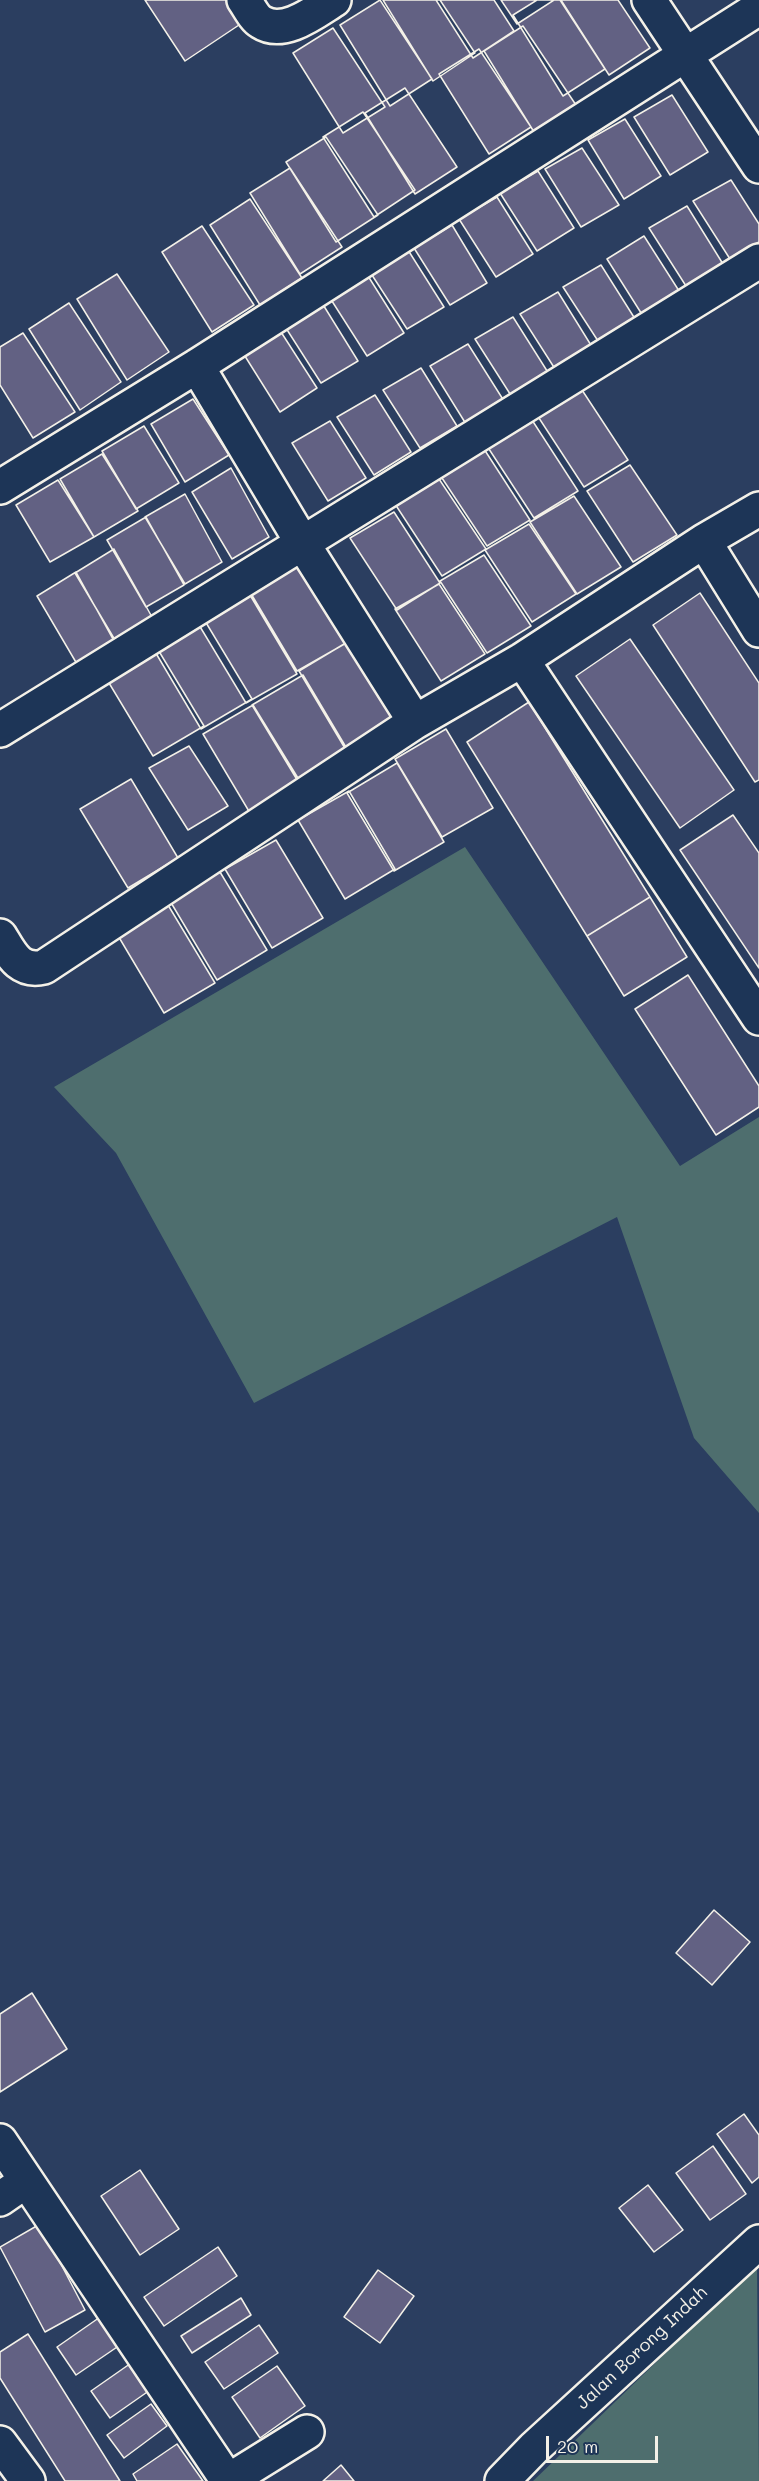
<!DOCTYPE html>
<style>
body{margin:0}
#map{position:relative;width:759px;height:2481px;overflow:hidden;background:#2b3e60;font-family:Mali,sans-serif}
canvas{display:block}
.scale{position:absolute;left:546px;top:2436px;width:112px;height:27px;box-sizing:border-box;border:3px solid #f4f1e8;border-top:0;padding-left:8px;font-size:18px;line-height:21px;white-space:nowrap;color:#f4f1e8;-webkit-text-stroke:4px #1d3557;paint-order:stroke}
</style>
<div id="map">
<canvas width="759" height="2481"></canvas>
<div class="scale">20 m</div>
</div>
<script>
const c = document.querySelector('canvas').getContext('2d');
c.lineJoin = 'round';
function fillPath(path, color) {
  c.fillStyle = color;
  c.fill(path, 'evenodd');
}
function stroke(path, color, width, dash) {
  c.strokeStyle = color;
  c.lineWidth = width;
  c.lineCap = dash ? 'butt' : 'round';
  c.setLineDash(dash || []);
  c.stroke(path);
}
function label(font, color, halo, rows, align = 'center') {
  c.font = font + ' Mali,sans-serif';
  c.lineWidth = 4.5;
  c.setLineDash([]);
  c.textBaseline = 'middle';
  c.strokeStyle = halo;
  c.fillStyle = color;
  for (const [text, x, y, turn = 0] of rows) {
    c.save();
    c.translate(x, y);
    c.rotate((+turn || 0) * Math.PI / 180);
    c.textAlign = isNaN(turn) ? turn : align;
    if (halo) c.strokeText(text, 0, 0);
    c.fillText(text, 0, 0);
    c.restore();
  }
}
const green = new Path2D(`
 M465,847l215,319 79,-49v396l-65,-75 -77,-221 -363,186 -138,-250 -62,-66z
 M757,2265l2,216h-226z`);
const building = new Path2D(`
 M145,0h86l14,21 -60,40z
 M380,0l52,79 -42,27 -50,-81z
 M383,0h57l35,53 -42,28z
 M436,0h58l20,31 -41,27z
 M501,0h53l-37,24z
 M537,0h23l45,69 -42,27 -50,-81z
 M561,0h57l32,48 -41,27z
 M523,26l53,79 -42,27 -50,-81z
 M333,28l52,79 -42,26 -50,-80z
 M479,49l52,78 -42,27 -50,-80z
 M405,88l52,79 -42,27 -50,-81z
 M672,95l36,57 -38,23 -36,-58z
 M363,112l52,78 -41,27 -51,-80z
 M625,119l36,57 -37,23 -36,-59z
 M326,137l52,78 -42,27 -50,-80z
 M582,148l37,57 -38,22 -36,-58z
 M290,168l52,79 -42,27 -50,-81z
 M538,171l36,57 -37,23 -37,-58z
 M731,180l28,44v18l-29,17 -37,-58z
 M497,197l36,57 -37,23 -37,-58z
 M250,199l52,79 -42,27 -50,-80z
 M687,206l36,58 -37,22 -37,-58z
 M452,225l35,58 -37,22 -36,-57z
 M202,226l52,79 -42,27 -50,-80z
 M644,236l37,58 -38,22 -36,-57z
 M408,250l36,57 -37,22 -37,-57z
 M601,265l36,57 -37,22 -37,-57z
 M117,274l52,78 -42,28 -50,-81z
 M368,276l36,57 -37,23 -37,-58z
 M558,292l36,58 -37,22 -37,-58z
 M69,303l52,79 -41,28 -51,-81z
 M322,303l36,58 -37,22 -37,-58z
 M513,317l36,57 -37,23 -37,-58z
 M281,332l36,56 -37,24 -37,-59z
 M23,333l52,79 -42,26 -33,-53v-38z
 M468,344l36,57 -38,23 -36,-58z
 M421,368l36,58 -37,22 -37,-58z
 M582,390l46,70 -44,27 -47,-72z
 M375,395l36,57 -37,23 -37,-58z
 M193,399l36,56 -44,27 -34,-58z
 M532,420l46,71 -44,27 -47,-72z
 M330,421l36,57 -38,23 -36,-58z
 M144,426l35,57 -43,26 -34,-58z
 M484,449l46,71 -43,26 -47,-71z
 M102,454l36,57 -44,26 -34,-58z
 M630,465l47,70 -44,27 -46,-71z
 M231,468l38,69 -37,22 -40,-67z
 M439,479l47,70 -44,27 -47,-72z
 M58,480l36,57 -44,25 -34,-57z
 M185,494l37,68 -37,22 -40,-67z
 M574,496l47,71 -44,27 -47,-72z
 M394,512l46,71 -43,27 -47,-72z
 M146,517l38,68 -38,22 -39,-67z
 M529,524l47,70 -44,28 -47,-72z
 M114,549l38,68 -37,23 -40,-67z
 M484,555l47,71 -44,27 -47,-72z
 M301,563l47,79 -51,29 -47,-79z
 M76,572l38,69 -37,23 -40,-68z
 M439,584l46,70 -44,27 -46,-72z
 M700,593l59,90v97l-4,2 -102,-157z
 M250,595l47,79 -51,29 -47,-78z
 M205,621l47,78 -51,30 -47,-79z
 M630,639l104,151 -54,38 -104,-152z
 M349,641l47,79 -50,30 -47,-79z
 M157,648l47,78 -51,30 -47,-78z
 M303,675l47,79 -51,29 -47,-78z
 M529,702l121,195 -63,39 -120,-194z
 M253,705l48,78 -51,30 -47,-79z
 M446,729l47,79 -51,29 -47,-78z
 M189,746l39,60 -40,24 -39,-62z
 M397,763l47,79 -50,29 -47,-78z
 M131,779l47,79 -50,30 -48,-79z
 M349,791l46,78 -50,30 -47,-79z
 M733,815l26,38v115l-79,-118z
 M276,840l47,78 -51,30 -47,-79z
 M220,872l47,78 -50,30 -47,-79z
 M650,897l37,60 -63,39 -37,-60z
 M168,905l47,78 -51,30 -47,-79z
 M688,975l71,111v21l-43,28 -81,-126z
 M714,1910l36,32 -38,43 -36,-32z
 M32,1993l35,56 -67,43v-78z
 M744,2114l15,21v42l-7,6 -35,-49z
 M713,2146l33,48 -36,26 -34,-47z
 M140,2170l39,59 -39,26 -39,-59z
 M648,2185l35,45 -29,22 -35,-44z
 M40,2224l45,86 -40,22 -45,-85z
 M218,2247l19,29 -73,50 -20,-29z
 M378,2270l36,26 -34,47 -36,-26z
 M241,2298l10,17 -59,38 -11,-17z
 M103,2315l20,28 -47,32 -19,-28z
 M259,2325l19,28 -54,36 -19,-27z
 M28,2334l92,147h-55l-65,-103v-26z
 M134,2361l19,27 -43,30 -19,-27z
 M277,2366l28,40 -45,32 -28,-41z
 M151,2404l16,22 -43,32 -17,-23z
 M177,2444l26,37h-66l-4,-7z
 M341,2465l13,16h-31z`);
const minor = new Path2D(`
 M244,0c5,7 10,18 17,22 23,15 55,-11 73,-22
 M649,0l110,166
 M197,366l106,178 112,178
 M0,487l197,-121 562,-358
 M704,541l55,89
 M522,660l237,358
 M0,730l759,-469
 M0,936c11,18 19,37 44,31l371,-245 107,-62 182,-119 55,-32
 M0,2141l228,340
 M0,2199l26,-18
 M0,2443l28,38
 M228,2481l79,-49
 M502,2481l32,-33 225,-206`);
const streetNames = [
 ["Jalan Borong Indah",642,2348,-43]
];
fillPath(green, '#4e6e6e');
fillPath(building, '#626183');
stroke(building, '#f4f1e8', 1.5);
stroke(minor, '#f4f1e8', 38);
stroke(minor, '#1d3557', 33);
label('18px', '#f4f1e8', '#1d3557', streetNames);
</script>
